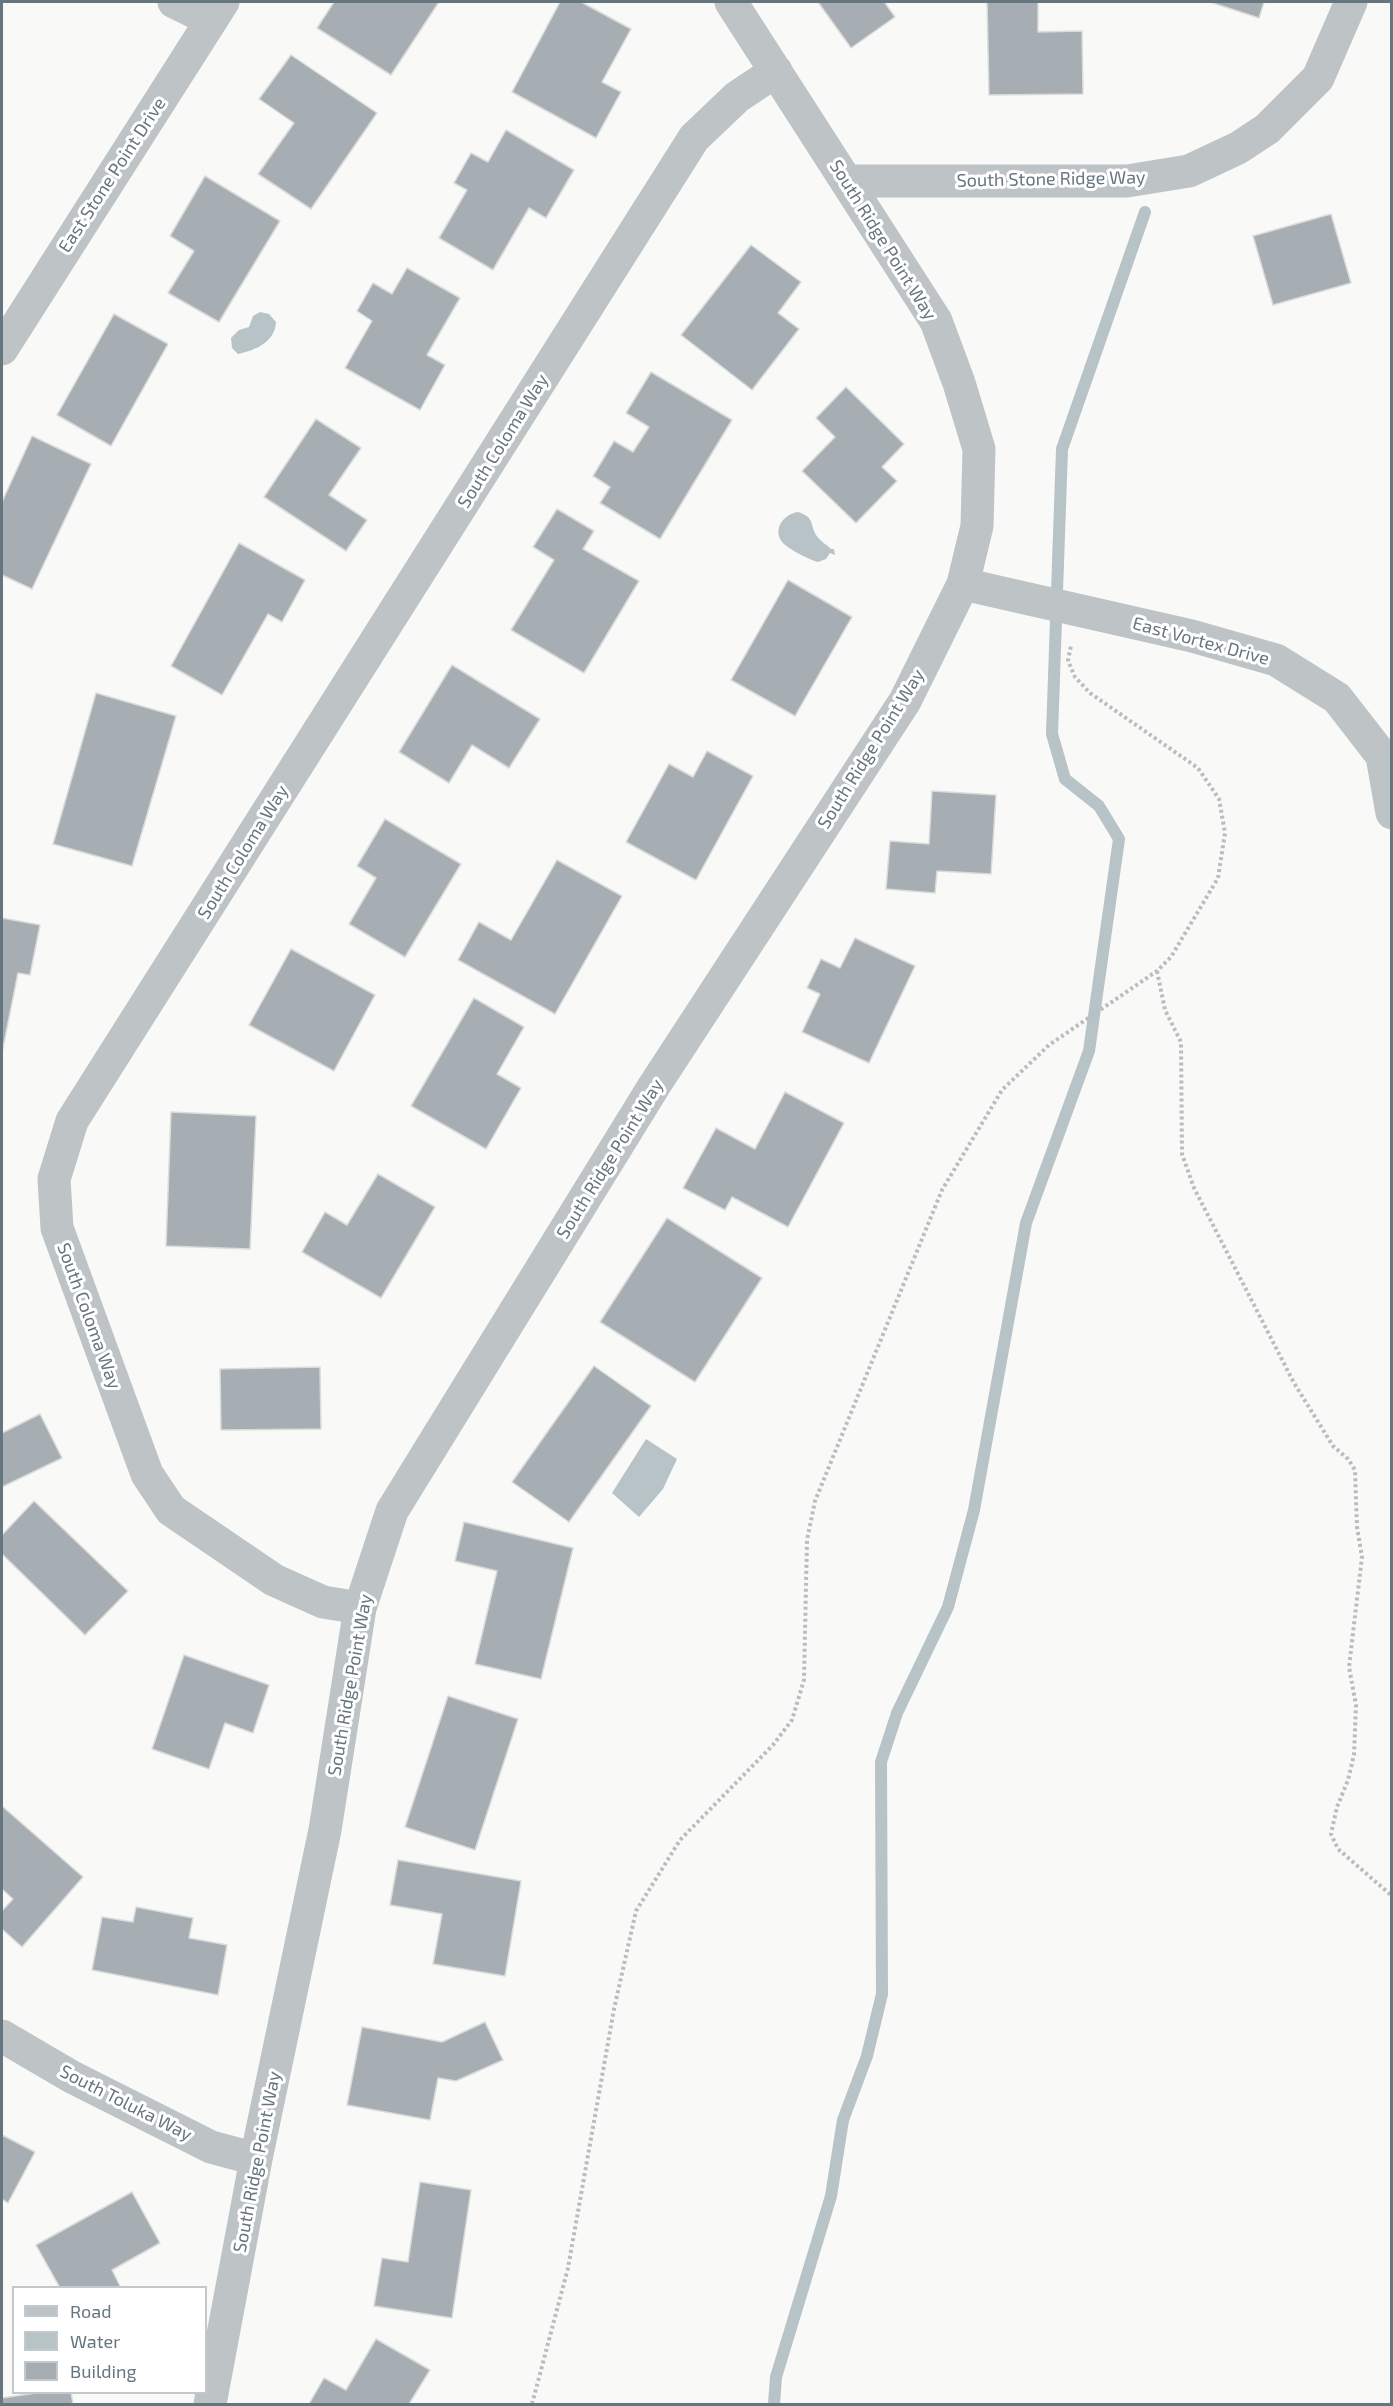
<!DOCTYPE html>
<style>
body{margin:0}
#map{position:relative;width:1393px;height:2406px;overflow:hidden;background:#f9f9f7;font-family:"Exo 2",sans-serif}
canvas{display:block}
.frame{position:absolute;inset:0;border:3px solid #66767f;pointer-events:none}
.legend{position:absolute;left:12px;top:2286px;width:195px;height:108px;box-sizing:border-box;background:#fff;border:2px solid #c2c8cc;margin:0;padding:8px 10px;list-style:none;font-size:18px;color:#66767f}
.legend li{display:flex;align-items:center;gap:12px;height:30px}
.legend b{width:30px;border:2px solid #c2c8cc}
</style>
<div id="map">
<canvas width="1393" height="2406"></canvas>
<div class="frame"></div>
<ul class="legend">
<li><b style="height:8px;background:#bec3c6"></b>Road</li>
<li><b style="height:16px;background:#b7c3c7"></b>Water</li>
<li><b style="height:16px;background:#a6aeb3"></b>Building</li>
</ul>
</div>
<script>
const c = document.querySelector('canvas').getContext('2d');
c.lineJoin = 'round';
function fillPath(path, color) {
  c.fillStyle = color;
  c.fill(path, 'evenodd');
}
function stroke(path, color, width, dash) {
  c.strokeStyle = color;
  c.lineWidth = width;
  c.lineCap = dash ? 'butt' : 'round';
  c.setLineDash(dash || []);
  c.stroke(path);
}
function label(font, color, halo, rows, align = 'center') {
  c.font = font + ' "Exo 2",sans-serif';
  c.lineWidth = 6;
  c.setLineDash([]);
  c.textBaseline = 'middle';
  c.strokeStyle = halo;
  c.fillStyle = color;
  for (const [text, x, y, turn = 0] of rows) {
    c.save();
    c.translate(x, y);
    c.rotate((+turn || 0) * Math.PI / 180);
    c.textAlign = isNaN(turn) ? turn : align;
    if (halo) c.strokeText(text, 0, 0);
    c.fillText(text, 0, 0);
    c.restore();
  }
}
const water = new Path2D(`
 M260,312l9,2 7,8c-1,20 -20,28 -38,32l-6,-6 -1,-10 8,-8 10,-3 4,-11z
 M798,512c17,6 11,10 18,23 3,5 11,10 15,14h3l1,6 -5,-2 -4,6 -8,3c-10,-3 -26,-11 -34,-18 -13,-13 -1,-30 14,-32z
 M646,1439l31,20 -14,30 -24,28 -27,-24z`);
const stream = new Path2D(`
 M774,2404l2,-27 55,-181 12,-76 24,-64 15,-62 -1,-232 16,-49 51,-106 26,-97 52,-287 63,-172 30,-212 -20,-33 -34,-27 -13,-45 10,-285 83,-237`);
const building = new Path2D(`
 M334,2h105l-48,73 -74,-47z
 M560,2h21l50,27 -29,53 19,10 -25,46 -84,-46z
 M818,2h70l-3,1 10,14 -44,31z
 M987,2h51v30l44,-1 1,63 -94,1z
 M1210,2h54l-5,16z
 M291,55l86,58 -66,96 -53,-35 36,-51 -35,-24z
 M506,130l68,40 -28,48 -17,-10 -36,62 -54,-32 28,-48 -13,-7 17,-30 17,9z
 M205,176l75,45 -61,101 -51,-29 26,-42 -24,-15z
 M1331,214l20,69 -78,22 -20,-69z
 M751,245l50,37 -23,31 21,16 -47,61 -71,-55z
 M407,268l53,30 -33,57 18,10 -25,45 -75,-42 27,-47 -15,-10 16,-28 19,11z
 M114,314l54,30 -57,102 -54,-31z
 M651,372l81,48 -72,119 -60,-36 10,-16 -17,-11 21,-35 19,11 16,-25 -23,-14z
 M846,387l58,57 -22,23 15,14 -41,42 -54,-52 33,-34 -19,-19z
 M316,419l45,29 -32,47 38,25 -21,31 -82,-54z
 M32,436l59,28 -59,125 -30,-14v-73z
 M557,509l37,22 -11,18 56,32 -55,92 -73,-43 43,-70 -21,-13z
 M239,543l66,37 -23,42 -14,-8 -46,81 -51,-29z
 M788,580l64,37 -57,99 -64,-36z
 M452,665l88,54 -31,49 -37,-23 -23,38 -50,-31z
 M96,693l80,23 -44,150 -79,-22z
 M707,751l46,25 -57,104 -70,-38 43,-78 24,13z
 M932,791l64,4 -5,79 -54,-3 -2,22 -49,-4 4,-48 39,3z
 M385,819l76,45 -56,93 -56,-33 27,-46 -19,-12z
 M557,860l65,36 -67,118 -97,-54 21,-38 32,18z
 M2,918l38,7 -10,50 -12,-2 -16,80z
 M855,938l60,28 -46,97 -67,-31 18,-38 -13,-6 14,-29 19,9z
 M291,949l84,46 -41,76 -85,-46z
 M474,998l50,29 -27,47 24,14 -35,61 -75,-43z
 M785,1092l59,31 -56,104 -56,-30 -7,13 -42,-22 33,-60 39,21z
 M171,1112l85,4 -6,133 -84,-3z
 M378,1174l57,33 -54,91 -79,-46 23,-40 22,13z
 M667,1218l95,60 -67,104 -95,-60z
 M594,1366l57,40 -82,116 -57,-40z
 M320,1367l1,62 -100,1 -1,-61z
 M40,1414l22,44 -60,29v-54z
 M34,1501l94,90 -43,44 -83,-81v-19z
 M464,1522l109,26 -32,131 -66,-15 22,-93 -42,-10z
 M184,1655l85,30 -16,48 -28,-10 -16,46 -57,-20z
 M448,1696l70,23 -43,131 -70,-23z
 M2,1806l81,71 -61,70 -20,-18v-18l11,-12 -11,-10z
 M398,1860l123,21 -16,95 -72,-12 9,-50 -52,-9z
 M136,1907l57,11 -4,20 38,7 -9,50 -126,-25 10,-53 31,5z
 M485,2022l18,38 -47,21 -18,-3 -8,42 -83,-15 15,-78 80,15z
 M2,2135l33,17 -27,51 -6,-4z
 M420,2182l51,8 -19,128 -78,-12 8,-48 26,4z
 M132,2192l28,51 -48,27 9,18h-61l-24,-43z
 M376,2339l54,31 -21,34h-100l15,-26 22,12z
 M43,2392h28l2,12h-71v-6z`);
const path = new Path2D(`
 M1157,971l8,39 16,32 1,112 12,34 100,195 39,63 15,13 7,11 2,57 5,30 -13,110 7,38 -2,50 -6,25 -11,27 -6,27 7,15 54,47
 M532,2404l36,-136 46,-259 22,-98 44,-71 93,-95 19,-25 12,-40 3,-140 8,-39 127,-311 60,-100 47,-45 108,-74 14,-14 47,-79 7,-45 -6,-34 -21,-31 -108,-75 -15,-16 -7,-16 3,-16`);
const street = new Path2D(`
 M174,2l37,18
 M847,181h280l62,-10 49,-23 29,-19 51,-51 33,-76
 M2,349l221,-347
 M963,584l229,52 84,24 61,38 45,58 10,57
 M360,1608l-37,-6 -49,-22 -103,-70 -24,-36 -90,-246 -3,-49 18,-58 622,-983 43,-41 39,-26
 M2,2036l70,41 139,70 45,12
 M210,2404l46,-245 69,-329 35,-222 32,-97 262,-425 251,-385 58,-117 14,-58 2,-77 -20,-66 -23,-62 -205,-319`);
const streetNames = [
 ["East Stone Point Drive",112,175,-57],
 ["South Stone Ridge Way",1051,179,-1],
 ["South Ridge Point Way",883,240,58],
 ["South Coloma Way",503,441,-58],
 ["East Vortex Drive",1201,641,15],
 ["South Ridge Point Way",871,749,-58],
 ["South Coloma Way",243,852,-58],
 ["South Ridge Point Way",610,1159,-58],
 ["South Coloma Way",89,1316,70],
 ["South Ridge Point Way",350,1685,-80],
 ["South Toluka Way",126,2103,27],
 ["South Ridge Point Way",257,2162,-79]
];
fillPath(water, '#b7c3c7');
stroke(stream, '#b7c3c7', 12);
fillPath(building, '#a6aeb3');
stroke(building, '#dbdbd9', 1.5);
stroke(path, '#b9bdbf', 4, [3, 3]);
stroke(street, '#bec3c6', 33);
label('18px', '#66767f', '#fff', streetNames);
</script>
